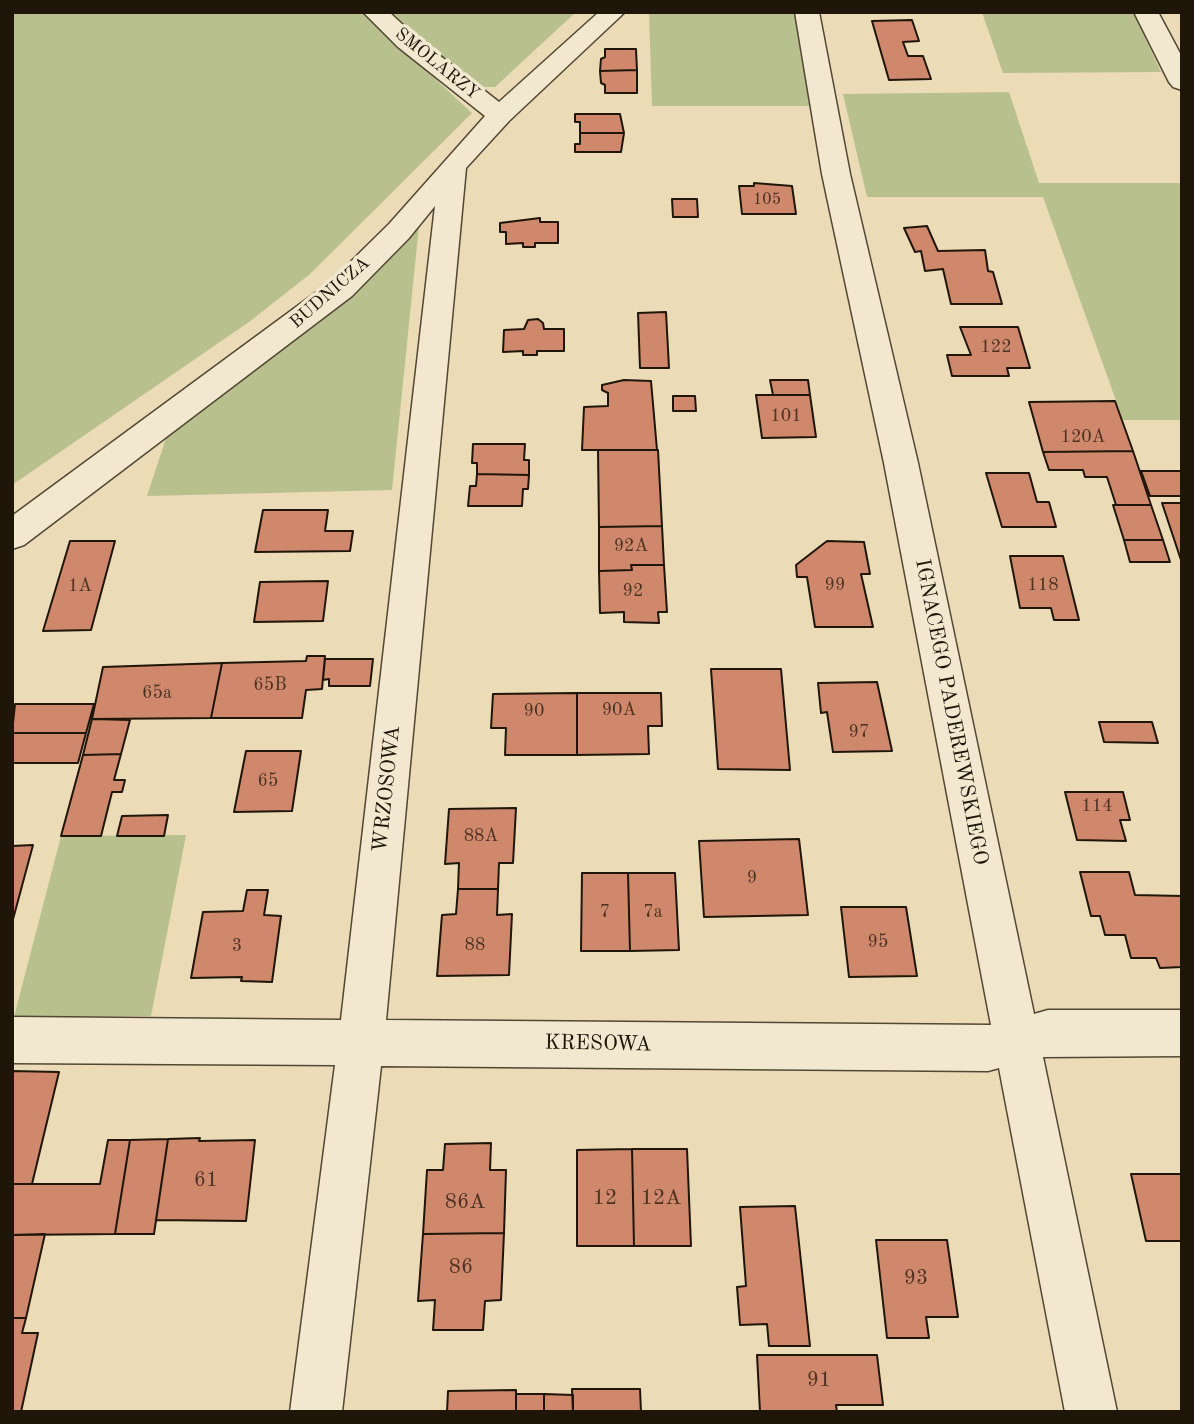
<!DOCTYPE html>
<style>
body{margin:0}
#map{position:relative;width:1194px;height:1424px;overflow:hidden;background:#ebdbb6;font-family:"Old Standard TT",serif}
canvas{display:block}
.frame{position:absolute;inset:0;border:14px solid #1f1609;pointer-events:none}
</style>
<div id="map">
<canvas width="1194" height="1424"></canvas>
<div class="frame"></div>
</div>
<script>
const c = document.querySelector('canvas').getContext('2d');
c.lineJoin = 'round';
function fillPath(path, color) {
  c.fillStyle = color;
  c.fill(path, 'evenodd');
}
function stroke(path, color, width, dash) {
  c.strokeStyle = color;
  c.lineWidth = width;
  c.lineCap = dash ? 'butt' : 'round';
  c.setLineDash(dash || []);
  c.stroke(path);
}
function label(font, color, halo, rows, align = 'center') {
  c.font = font + ' "Old Standard TT",serif';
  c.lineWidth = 7;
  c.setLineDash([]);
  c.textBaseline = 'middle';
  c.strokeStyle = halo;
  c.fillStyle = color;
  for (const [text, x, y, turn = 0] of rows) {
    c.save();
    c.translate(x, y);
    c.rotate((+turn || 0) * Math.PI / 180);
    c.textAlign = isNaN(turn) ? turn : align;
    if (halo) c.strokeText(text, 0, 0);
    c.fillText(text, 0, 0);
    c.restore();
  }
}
const green = new Path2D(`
 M12,12h351l109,101 -162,161 -61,48 -237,163z
 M388,12h188l-81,75h-23z
 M649,12h148l14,94h-159z
 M982,12h151l28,60 -158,1z
 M1009,92l30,91h143v237h-59l-80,-223h-176l-24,-103z
 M419,226l-27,264 -245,6 20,-61 171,-130z
 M186,835l-35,181 -137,1 47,-181z`);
const building = new Path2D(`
 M912,20l7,21 -16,1 5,14h15l8,23 -42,1 -17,-59z
 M605,49h31l1,21 -37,1 1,-12 4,-2z
 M637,70v23h-32v-8l-4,-2 -1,-12z
 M575,114h45l4,19h-44v-11h-5z
 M580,133h44l-3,19h-46v-8h5z
 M754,183l38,3 4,28h-54l-3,-28h15z
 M672,199h25l1,18h-25z
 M540,218v4h18v21h-23v4h-12v-4l-17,1v-12h-6v-9z
 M927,226l11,25 47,-1 3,21 5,1 9,32h-51l-8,-35 -18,2 -4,-20 -6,1 -11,-24z
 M666,312l3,56h-29l-2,-55z
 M538,319l5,4 1,6h20v22h-27v4h-14v-4l-20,1 1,-22 20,-1 4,-9z
 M960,327h58l12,41h-23l2,8h-57l-5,-21h24z
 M624,380l27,1 6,69h-75l2,-43 24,-1v-13l-6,-3v-5z
 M770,380h38l2,15h-37z
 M756,395h54l6,42 -54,1z
 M673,396h22l1,15h-23z
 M1115,401l18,50 -90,1 -14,-50z
 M473,444h52l-1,16h5v15l-52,-1v-11h-5z
 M598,450h60l4,76 -63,1z
 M1133,451l18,54h-35l-9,-28h-22l-2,-7h-34l-6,-18z
 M1141,471h40l1,25h-32z
 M986,473h43l8,29h12l7,25h-54z
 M477,474l52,1 -1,14h-5l-1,17h-54l2,-20h6z
 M1162,503h20v60z
 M1113,505h38l12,35h-39z
 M263,510h65l-3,21h28l-3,20 -95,1z
 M662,526l2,39h-33l1,5 -33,1v-44z
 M1124,540h39l7,22h-40z
 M70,541h45l-24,89 -48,1z
 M827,541l37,1 6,32h-9l12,53h-58l-8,-50h-10l-1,-12z
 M1010,556h53l16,64h-25l-3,-12h-31z
 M631,565h33l3,47h-9l1,11 -35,-1v-10l-24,1 -1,-42 33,-1z
 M328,581l-5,40 -69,1 6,-40z
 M307,656h18l-3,33 -16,1 -4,28h-91l11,-55 84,-2z
 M325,659h48l-3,27h-41v-7l-6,1z
 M222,663l-11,55 -119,1 11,-52z
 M711,669h70l9,101 -72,-1z
 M877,682l15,69 -59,1 -6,-40 -6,1 -3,-30z
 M577,693v62h-72l1,-27h-15l2,-34z
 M577,693h84l1,33h-14l1,28 -72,1z
 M15,704h79l-8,29h-74z
 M92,719l38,1 -9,34 -38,1z
 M1099,722h53l6,21 -54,-1z
 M12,733h74l-8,30h-66z
 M246,751h55l-9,60 -58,1z
 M121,754l-7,26h11l-3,12h-10l-11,44h-40l22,-81z
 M1065,792h58l7,28h-10l6,21 -49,-1z
 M516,808l-3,55h-14l-1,26h-40l1,-26 -14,1 4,-55z
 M168,815l-4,21h-47l5,-20z
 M799,839l9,76 -104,2 -5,-76z
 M33,845l-21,78v-77z
 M1080,872h49l6,23 47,1v71l-22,1 -4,-10h-25l-6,-23h-20l-5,-19h-9z
 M582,873h46l2,78h-49z
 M628,873h47l4,77 -49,1z
 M458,889h40l-1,26 15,-1 -3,61 -72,1 5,-61 14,-1z
 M247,890h21l-4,25 17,1 -9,66 -31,-1 1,-4 -51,1 12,-66 40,-1z
 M841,907h65l11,69 -68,1z
 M12,1071l47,1 -27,112h-20z
 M200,1138l-1,3 56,-1 -9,81 -90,-1 12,-81z
 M168,1139l-14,95h-39l15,-94z
 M108,1140h22l-15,94 -103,1v-51h88z
 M491,1143l-1,27h16l-2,63 -81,1 4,-64h16l2,-26z
 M632,1149l2,97h-57v-96z
 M632,1149h55l4,97h-57z
 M1131,1174h51v67h-36z
 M795,1206l15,140h-41l-2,-22 -27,1 -3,-38 9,-1 -6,-79z
 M504,1233l-3,67 -16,1 -2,29h-50l2,-30 -17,1 5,-67z
 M45,1234l-19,84h-14v-83z
 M876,1240h71l11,77h-32l3,21h-42z
 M12,1318h14l-4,15h16l-17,79h-9z
 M757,1355h120l6,50h-47l1,7h-77z
 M572,1389h68l1,23h-68z
 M516,1390v22h-69l1,-21z
 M516,1394h28v18h-28z
 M544,1394l29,1v17h-29z`);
const street = new Path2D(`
 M363,12h26l27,25 83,65 100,-90h26l-116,109 -43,47 -80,852 605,5 -107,-562 -62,-289 -27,-162h24l31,162 68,289 116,551 14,-4h134v46l-139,1 74,355h-52l-66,-344 -11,3 -607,-5 -39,346h-52l45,-347 -323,-2v-46l329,3 94,-814 -26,32 -57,58 -328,249 -12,4v-33l318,-234 59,-58 96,-108 -87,-69z
 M1134,12h24l24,45v33l-9,-3 -4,-5z`);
const farNumbernames = [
 ["105",767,200]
];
const farStreetnames = [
 ["SMOLARZY",437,64,39],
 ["BUDNICZA",330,293,-41]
];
const numberNames = [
 ["122",996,347],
 ["101",786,416],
 ["120A",1083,437],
 ["92A",631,546],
 ["99",835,585],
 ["118",1043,585],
 ["1A",80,586],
 ["92",633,591],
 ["65B",270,685],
 ["65a",157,693],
 ["90A",619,710],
 ["90",534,711],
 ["97",859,732],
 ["65",268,781],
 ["114",1097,806],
 ["88A",481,836],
 ["9",752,878],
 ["7",605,912],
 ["7a",653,912],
 ["95",878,942],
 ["88",475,945],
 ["3",237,946]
];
const streetNames = [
 ["IGNACEGO PADEREWSKIEGO",951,712,79],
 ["WRZOSOWA",387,789,-84],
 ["KRESOWA",598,1044,1]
];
const nearNumbernames = [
 ["61",206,1180],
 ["12",605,1198],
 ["12A",661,1198],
 ["86A",465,1202],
 ["86",461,1267],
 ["93",916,1278],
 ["91",819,1380]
];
fillPath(green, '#b8c08d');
fillPath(building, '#cf886b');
stroke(building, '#1f1609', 2);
stroke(street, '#524734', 3);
fillPath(street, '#f2e8d0');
label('16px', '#4b3222', null, farNumbernames);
label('18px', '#1f1609', '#f2e8d0', farStreetnames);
label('18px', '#4b3222', null, numberNames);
label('21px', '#1f1609', '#f2e8d0', streetNames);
label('21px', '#4b3222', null, nearNumbernames);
</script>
